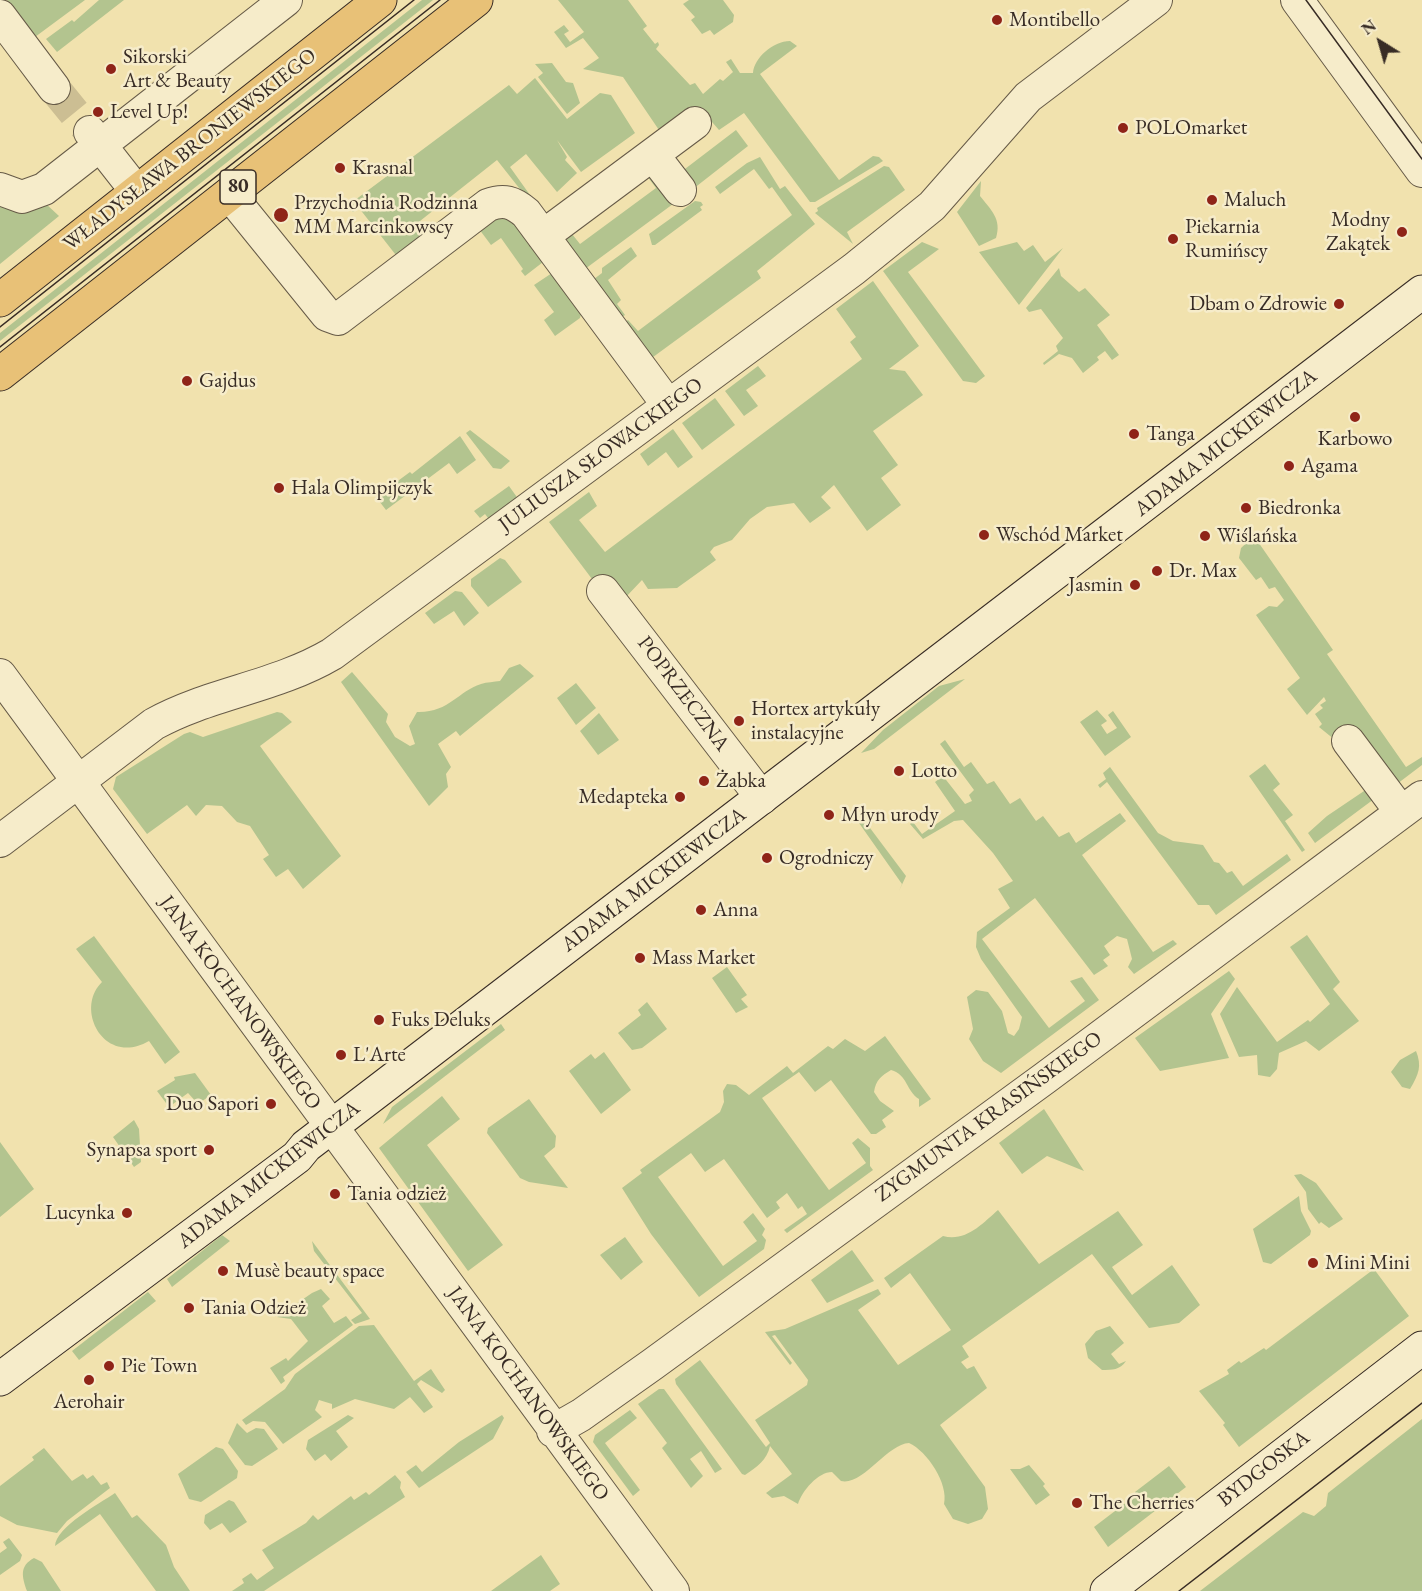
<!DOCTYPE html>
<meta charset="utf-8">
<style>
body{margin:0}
#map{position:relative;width:1422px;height:1591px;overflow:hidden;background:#f1e2ae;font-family:"EB Garamond",serif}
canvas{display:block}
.north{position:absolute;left:1350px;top:12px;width:60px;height:60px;-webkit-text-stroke:4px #f6ecca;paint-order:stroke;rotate:323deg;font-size:16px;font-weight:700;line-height:24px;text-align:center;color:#382c25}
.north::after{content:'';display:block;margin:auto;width:21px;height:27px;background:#382c25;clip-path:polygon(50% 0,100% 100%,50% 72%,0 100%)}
</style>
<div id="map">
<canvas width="1422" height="1591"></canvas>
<div class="north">N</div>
</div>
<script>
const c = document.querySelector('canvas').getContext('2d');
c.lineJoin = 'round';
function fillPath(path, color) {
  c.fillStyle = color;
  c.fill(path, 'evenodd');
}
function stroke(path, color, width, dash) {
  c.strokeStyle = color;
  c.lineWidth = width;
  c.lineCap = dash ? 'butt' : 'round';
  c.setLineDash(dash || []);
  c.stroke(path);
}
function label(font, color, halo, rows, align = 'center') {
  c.font = font + ' "EB Garamond",serif';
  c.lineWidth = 5;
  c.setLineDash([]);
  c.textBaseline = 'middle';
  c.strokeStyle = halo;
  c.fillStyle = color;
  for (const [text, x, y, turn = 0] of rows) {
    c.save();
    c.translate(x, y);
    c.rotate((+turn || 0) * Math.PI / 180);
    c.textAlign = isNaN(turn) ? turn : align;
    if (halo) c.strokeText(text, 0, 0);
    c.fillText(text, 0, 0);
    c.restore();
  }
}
const green = new Path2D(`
 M7,0h78l-50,37z
 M99,0h25l-67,52 -11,-13 26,-19 2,2z
 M422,0h11l-433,341v-8z
 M558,0h70l19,26 -4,3 12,15 3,-2 1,3 -3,4 34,36 5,-2 8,11 17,-15 3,2 10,-9 -7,-10 5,-3 9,14h13c1,-15 20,-32 37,-32l7,5 -37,28 79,106 34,-24 6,1 4,4 -68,41h-5l-66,-89 -25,17 -14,-16 -44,19 -38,-56 -40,-8 16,-11 -16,-20 -17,10 -12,-16 10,-7 5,6 -5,3 6,8 14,-10z
 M689,0h34l11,15 -1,7 -19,13 -4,-5 -8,4 -11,-14 4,-3 -12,-13z
 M552,63l14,19 7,1 7,20 -13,11 -29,-37 5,-4 -8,-9z
 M535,78l32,41 33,-26 11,2 24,38 -54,39 -24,-32 10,17 -2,3 12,13 -20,19 -31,-38 -16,13 30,42 2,8 -45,-57 -77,61 9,13 -30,25 -40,-51 -6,4 -6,-6 162,-121 8,9z
 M736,130l12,16 -55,43 -12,-17z
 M760,157l20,32 5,-3 30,38 -58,47 4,7 -112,82 -27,-36 6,-4 10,11 154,-116 -20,-28 -3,2 -15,-20 -34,25 -5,-7 32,-24z
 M884,166l5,1 16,23 -58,42 6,12 -38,-31 3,-2 -1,-3z
 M644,172h5l24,32 -88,65c-8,-12 -23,-25 -17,-40l12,15 76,-56z
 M981,181l-1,15c11,14 22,23 16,42l-17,8 -22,-34z
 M695,201l6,1 2,3 -3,2 2,3 -47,35h-3l-3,-11z
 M0,202l45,1 14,13 -59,48z
 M496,215l26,7 25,37 -22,17 -4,-5 2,-2 -22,-31 -10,7 -12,-16z
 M922,242l17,7 -31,23 77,104 -9,7 -13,-2 -80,-110z
 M1017,242l7,9 9,-6 12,17 18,-14 -44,57 -40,-53z
 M631,247l6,9 -29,24 13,20 -4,4 8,11 -6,4 -5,-14 -20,-26 8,-6v-5z
 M1059,268l2,8 18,16 6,-4 25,27 -13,10 22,30 -7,5 -7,-9 -8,6 2,3 -16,13 -11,-15 -13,-4 -15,11 -1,-2 15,-12 -2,-5 7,-8 -22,-29 -12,3 -3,-4z
 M555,271l28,36 -3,11 -25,18 -11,-16 10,-8 -20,-27z
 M873,281l46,65 -30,23 16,2 18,24 -50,36 25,34 -17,13 20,27 -34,26 -33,-46 -13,12 10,11 -21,15 -16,-20 -27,4 -17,12 -18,21 -18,7 -4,5 6,8 -39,28 -29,1 -6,-9 -17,18 -6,-9 -27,-10 -43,-57 40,-30 8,14 -18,14 26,32 257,-193 -12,-17 6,-5 -20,-28z
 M758,366l8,10 -20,14 12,16 -14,10 -19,-25z
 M715,398l20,27 -33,25 -20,-27z
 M673,429l20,28 -15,11 -12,-16 -18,14 -8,-12z
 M470,430l40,31 -9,8 -8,-1 -27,-35z
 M460,436l16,24 -19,14 -8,-11 -63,47 -10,-13 34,-25 2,2z
 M509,486l10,14 -28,22 -6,-8 -5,4 -6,-7z
 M1254,536l79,114 -6,4 79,113 16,-10v8l-29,22 -74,-60 3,-3 -7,-10 8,-6 -3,-3 6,-4 -2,-4 -17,18 -20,-26 13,-11 -44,-63 13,-9 8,1 7,-7 -9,-13 -6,2 -8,-12 -5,3 -17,-22 2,-10z
 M500,558l5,2 17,22 -34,25 -17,-21v-7z
 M455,591l7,1 17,21 -15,13 -10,-15 -20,13 -9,-11z
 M520,664l14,12 -74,60 -4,-5 -18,13 13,23 -5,7 2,13 -19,19 -88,-124 11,-10 36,42 -2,8 9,15 15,9 5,-2 -6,-18 8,-14c32,1 41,-21 64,-28 6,-2 13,-2 19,-3l9,-13z
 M965,679l-91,70 -13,4 22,-23 56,-44z
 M576,683l20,25 -20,17 -19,-27z
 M1097,710l10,11 -6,4 6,9 10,-6 -9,-13 5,-4 18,26 -26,19 -25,-34z
 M277,712l5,1 10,9 -32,24 81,110 -38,33 -15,-20 -12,8 -13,-18 6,-4 -19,-29 -13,-4 -15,-16 -16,-1 -10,11 -9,-11 -40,29 -34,-45 3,-12 68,-43 6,-2 13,5z
 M599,713l20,27 -21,15 -18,-24z
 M945,740l19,27 7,-5 16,22 7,-3 16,23 10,-6 16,23 7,-5 16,21 10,-5 7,11 44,-30 6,8 -44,34 71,97 20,-12 4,4 -43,30 -6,-7 4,-8 -5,-20 -10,-3 -13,10 6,9 -7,5 5,6 -14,9 -59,-77 -53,41 67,89 36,-27 -15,-20 12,-4 17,23 -98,73 -18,-12 -14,-22 4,-10 -6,-32 9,-7 12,2 14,19 6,22 6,3 5,-7 3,-12 -41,-58 -5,-12 1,-15 33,-24 -12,-19 15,-8 -20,-28 -30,-33 -9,1 -31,18 -13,-15 3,-2 9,12 33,-23 -20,-29 8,-6 22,28 7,-3 -3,-6 5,-5 -34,-46z
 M1265,764l15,20 -7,6 20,25 -8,6 20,29 -3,2 -53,-76z
 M1110,767l48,66 15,8 30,4 11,17 5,1 8,10 5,-2 11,15 44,-32 4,6 -75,55 -7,-10h-11l-91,-123 -7,6 -2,-3 8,-6 -3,-6z
 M1367,789l7,10 -59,44 -7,-10 19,-17z
 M864,820l42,56 -7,15 3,-7 -43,-61z
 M1307,935l33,47 -7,7 26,32 -40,30 -13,-10 -27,12 -2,16 -7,8 -12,-2 -1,-20 -18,2 -19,-43 17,-27 40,55 31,-22 2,2 20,-18 -40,-57z
 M94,936l86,116 -15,12 -16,-23c-45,26 -75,-32 -47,-59l-26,-33z
 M727,967l20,28 -6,4 7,8 -12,6 -24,-35z
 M1229,971l6,8 -24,35 18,44 -69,13 -25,-33z
 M647,1002l20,27 -25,19 -10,2 -14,-17 23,-18 -3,-5z
 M501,1024l4,6 -122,94 9,-17z
 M885,1036l46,63 -12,8v-8c-13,-8 -11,-24 -28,-29 -10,6 -15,10 -17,22l6,9 14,10 -12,9 4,7 -10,7h-5l-40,-54 -16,12 -16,-20 -37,26 67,92 37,-27 -14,-20 6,-5 12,10v18l3,4 -86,63 -3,-3 23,-16 -5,-8 -4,3 -11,-16 -11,9 4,6 -13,10 -43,-59 -19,13 -14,-19 -33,24 65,89 34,-25 -14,-19 10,-9 12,16 -3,6 4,5 -2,9 -65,48 -48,-63 -29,-46 20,-15 -2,-3 80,-58 4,-10 -1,-11 4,-7 9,1 13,10 38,-29 6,7 35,-27 5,3 12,-10 20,12z
 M1416,1051c6,15 3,23 -6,38l-8,-2 -11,-15 9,-12z
 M604,1052l27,38 -30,24 -32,-43 22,-17 4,5z
 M195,1073l16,22 -13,9 -10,-11 -19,14 -12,-16 18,-11 -1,-3z
 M442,1096l18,23 -33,26 76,100 -35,26 -89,-123z
 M529,1099l27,37 -1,11 -11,9 24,32 -39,-6 -9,-4 -33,-45 1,-5z
 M1044,1109l40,62 -37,-15 -25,18 -23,-31z
 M134,1120l5,9 2,33 -7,5 -21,-30z
 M0,1142l34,47 -34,28z
 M1301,1174l15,9 27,36 -14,9 -8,-6 -2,2 -11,-15 -2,-17 -12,-17z
 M1299,1196l2,15 10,20 -1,4 -39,29 -8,-2 -10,-33z
 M998,1210l41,54 79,-53 25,34 -31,22 20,28 40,-30 28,40 -21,18 -30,5 -57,-74 -130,92 7,11 -8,5 6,7 7,-3 13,22 -47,37 45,62 3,22 -6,10 -14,5 -15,-5 -9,-15c5,-20 -17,-53 -35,-61 -22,1 -46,43 -68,38l-9,-9c-14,0 -30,19 -34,32l-14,-8 -12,2 -6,-5 26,-19 -22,-28c-3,14 -13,21 -25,29l-3,-1 -66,-90 -1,-5 25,-19 66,87 4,-4 -15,-23 52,-35 1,-5 -33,-45 -3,1 20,27 -2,2 -25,-33 20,-3 93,-40 3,5 -23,16 40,55 53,-35 -41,-57 -19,15 -7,-10 59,-42c23,6 39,-12 55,-26z
 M222,1235l8,6 -58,46 -5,-8z
 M625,1237l18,25 -22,18 -21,-25z
 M312,1241l58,78 -15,5 -4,-4 11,-7 -48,-62z
 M852,1250l22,31 -47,22 -16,-23z
 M1374,1269l35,47 -170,131 -16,-22 2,-2 -26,-32 30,-17 -2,-4 12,-9 2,2 23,-15 2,2z
 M321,1289l9,10 -8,7 12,17 12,-7 7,9 -70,52 2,4 -4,3 -11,-16 16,-10 2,3 20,-20 -17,-22 -14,-2 35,-24z
 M148,1292l8,9 -77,59 -7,-9z
 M374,1325l40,56 17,-12 14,21 -3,3 -21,-13 -4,4 16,23 -9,6 -14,-16 -16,12 -39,-10 -23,10v-5l-13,-4 -4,10 7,7 -39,27 -18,-22 -12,-1 -7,4 -4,-5 43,-31 10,-15 64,-48z
 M1110,1326l14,17 -13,11 8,10 7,-3c-6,9 -14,9 -24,9l-14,-12 -3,-14 11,-13z
 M659,1389h5l58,80 -7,4 -14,-22 -11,8 13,17 -12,12 -29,-40 5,-5 -29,-39z
 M630,1410l7,8 -32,25 35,47 -7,6 -40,-54 2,-7z
 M348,1415l6,3 -18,13 12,16 -17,14 -6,-7 -10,7 -9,-12 2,-9z
 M502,1415l2,3 -11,21 -74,49 -13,-16 10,-7 6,7 37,-30z
 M1422,1419v172h-222l103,-79 11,4 12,-10 2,-13z
 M237,1423l10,10 9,-5 8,1 14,20 -26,17 -7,-1 -17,-22z
 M216,1447l7,2 15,22 -1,7 -36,24 -12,-3 -11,-25z
 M44,1448l28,33 11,-7 4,5 6,-4 8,10 6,-3 3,6 -43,33 -10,12 -40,-8 -17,-9v-30l34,-26 -2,-3z
 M1029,1465l16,19 -2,2 7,9 -14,10 -26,-36h10z
 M1169,1466l17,21 -78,60 -14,-20 42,-32 -1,-3z
 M395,1475l6,7 -1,6 5,9 -141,94h-32l12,-8 -2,-4 9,-6 6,7 17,-12 -12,-18 44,-27 7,-8 5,5 33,-24 3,4 12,-8 3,3z
 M115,1493l17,25 5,-3 29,30 8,22 16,24h-34l-56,-77 -45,32c1,-19 44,-42 60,-53z
 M229,1500l5,2 13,20 -17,11 -8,-10 -12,7 -6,-7 1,-8z
 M9,1538l13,17 -2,6 -20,14v-22l7,-5 -4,-6z
 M541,1555l19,29 -10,7h-59z
 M34,1558l8,4 19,29h-34c-5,-14 -8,-25 7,-33z`);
const streetTunnel = new Path2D(`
 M54,88l36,44`);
const street = new Path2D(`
 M1297,0l125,171
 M0,16l54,72
 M90,132l47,60
 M653,155l27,35
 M0,189l22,8 22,-8 242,-189
 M229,194l98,121 11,4 150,-114c16,-6 25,-3 38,8l142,192
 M543,236l152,-113
 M603,591l159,207
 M0,675l673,916
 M1348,741l53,71
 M0,841l154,-117c56,-31 122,-37 178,-70l522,-385 78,-63 96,-109 128,-97
 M553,1431l28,-16 72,-51 392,-286 377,-281`);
const secondary = new Path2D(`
 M0,1379l297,-222 9,-11 1116,-854
 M1107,1591l315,-243`);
const primary = new Path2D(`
 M0,300l380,-300
 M0,374l476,-374`);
const tram = new Path2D(`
 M1306,0l116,159
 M0,327l414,-327
 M0,347l440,-347
 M1179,1591l243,-188`);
const markers = [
 [997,20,6,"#8f2418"],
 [111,69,6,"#8f2418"],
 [98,112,6,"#8f2418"],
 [1123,128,6,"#8f2418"],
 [340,168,6,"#8f2418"],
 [1212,200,6,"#8f2418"],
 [281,215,8,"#8f2418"],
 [1402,232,6,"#8f2418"],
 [1173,239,6,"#8f2418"],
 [1339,304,6,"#8f2418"],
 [187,381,6,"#8f2418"],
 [1355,417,6,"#8f2418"],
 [1134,434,6,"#8f2418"],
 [1289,466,6,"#8f2418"],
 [279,488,6,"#8f2418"],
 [1246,508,6,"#8f2418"],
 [984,535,6,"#8f2418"],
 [1205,536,6,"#8f2418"],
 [1157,571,6,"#8f2418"],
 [1135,585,6,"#8f2418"],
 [739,721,6,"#8f2418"],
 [899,771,6,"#8f2418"],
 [704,781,6,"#8f2418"],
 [680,797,6,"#8f2418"],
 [829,815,6,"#8f2418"],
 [767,858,6,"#8f2418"],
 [701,910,6,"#8f2418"],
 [640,958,6,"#8f2418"],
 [379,1020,6,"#8f2418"],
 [341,1055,6,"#8f2418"],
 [271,1104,6,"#8f2418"],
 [209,1150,6,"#8f2418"],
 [335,1194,6,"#8f2418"],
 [127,1213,6,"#8f2418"],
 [1313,1263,6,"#8f2418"],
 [223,1271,6,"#8f2418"],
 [189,1308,6,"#8f2418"],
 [109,1366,6,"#8f2418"],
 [89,1380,6,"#8f2418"],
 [1077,1503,6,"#8f2418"]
];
const shields = [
 [238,187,36]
];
const shieldNames = [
 ["80",238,187]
];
const poiNames = [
 ["Montibello",1009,20],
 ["Sikorski",123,57],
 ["Art & Beauty",123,81],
 ["Level Up!",110,112],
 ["POLOmarket",1135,128],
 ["Krasnal",352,168],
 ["Maluch",1224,200],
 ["Przychodnia Rodzinna",294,203],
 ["MM Marcinkowscy",294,227],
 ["Modny",1390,220,"right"],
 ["Zakątek",1390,244,"right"],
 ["Piekarnia",1185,227],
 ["Rumińscy",1185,251],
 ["Dbam o Zdrowie",1327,304,"right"],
 ["Gajdus",199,381],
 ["Tanga",1146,434],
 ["Karbowo",1355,439,"center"],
 ["Agama",1301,466],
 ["Hala Olimpijczyk",291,488],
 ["Biedronka",1258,508],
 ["Wschód Market",996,535],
 ["Wiślańska",1217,536],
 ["Dr. Max",1169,571],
 ["Jasmin",1123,585,"right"],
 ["Hortex artykuły",751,709],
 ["instalacyjne",751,733],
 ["Lotto",911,771],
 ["Żabka",716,781],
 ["Medapteka",668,797,"right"],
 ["Młyn urody",841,815],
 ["Ogrodniczy",779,858],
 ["Anna",713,910],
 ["Mass Market",652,958],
 ["Fuks Deluks",391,1020],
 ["L'Arte",353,1055],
 ["Duo Sapori",259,1104,"right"],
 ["Synapsa sport",197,1150,"right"],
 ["Tania odzież",347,1194],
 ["Lucynka",115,1213,"right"],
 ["Mini Mini",1325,1263],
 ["Musè beauty space",235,1271],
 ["Tania Odzież",201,1308],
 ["Pie Town",121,1366],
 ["Aerohair",89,1402,"center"],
 ["The Cherries",1089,1503]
];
const streetNames = [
 ["WŁADYSŁAWA BRONIEWSKIEGO",190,150,-38],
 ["ADAMA MICKIEWICZA",1226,443,-38],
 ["JULIUSZA SŁOWACKIEGO",601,455,-36],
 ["POPRZECZNA",683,694,53],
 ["ADAMA MICKIEWICZA",654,880,-37],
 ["JANA KOCHANOWSKIEGO",240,1003,54],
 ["ZYGMUNTA KRASIŃSKIEGO",989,1117,-36],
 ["ADAMA MICKIEWICZA",269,1175,-38],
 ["JANA KOCHANOWSKIEGO",528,1394,54],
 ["BYDGOSKA",1264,1469,-38]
];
fillPath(green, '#b3c48f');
stroke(streetTunnel, '#ccbe93', 32, [32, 16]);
stroke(street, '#665a47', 34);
stroke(secondary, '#382c25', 35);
stroke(primary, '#382c25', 35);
stroke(street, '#f6ecca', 32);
stroke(secondary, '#f6ecca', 33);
stroke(primary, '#e8c177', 33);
stroke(tram, '#382c25', 1.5);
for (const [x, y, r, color] of markers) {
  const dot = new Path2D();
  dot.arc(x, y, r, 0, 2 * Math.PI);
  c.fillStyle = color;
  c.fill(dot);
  stroke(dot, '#f6ecca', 2);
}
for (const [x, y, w] of shields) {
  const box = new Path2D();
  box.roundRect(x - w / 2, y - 17, w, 34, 4.5);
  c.fillStyle = '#f6ecca';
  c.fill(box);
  stroke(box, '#382c25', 1.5);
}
label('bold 20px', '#382c25', null, shieldNames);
label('21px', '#382c25', '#f6ecca', poiNames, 'left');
label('21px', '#382c25', '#f6ecca', streetNames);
</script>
